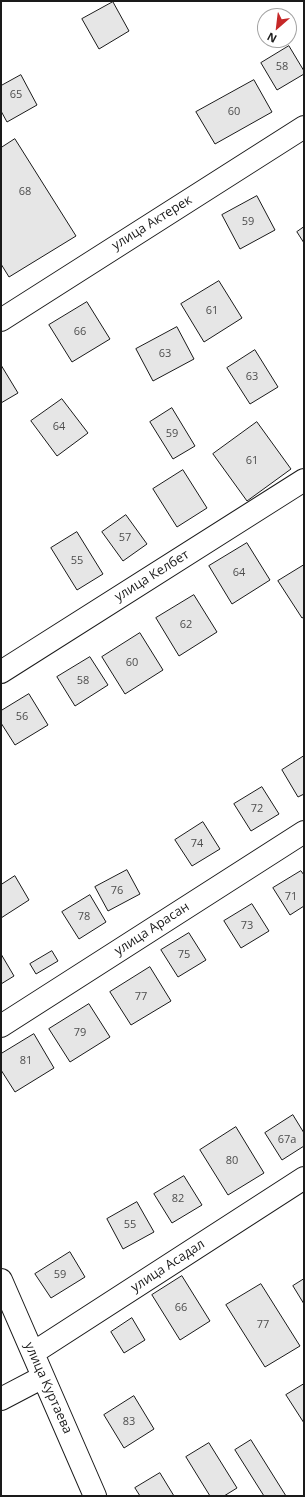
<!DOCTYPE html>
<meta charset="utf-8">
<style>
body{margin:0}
#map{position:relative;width:305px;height:1497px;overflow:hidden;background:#fff;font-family:"Open Sans",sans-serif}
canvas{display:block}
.frame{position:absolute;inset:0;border:2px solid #1a1a1a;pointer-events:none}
.north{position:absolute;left:257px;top:8px;width:40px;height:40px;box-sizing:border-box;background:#fff;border:1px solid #a3a3a3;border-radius:50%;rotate:208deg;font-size:11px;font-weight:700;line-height:16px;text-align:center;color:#1a1a1a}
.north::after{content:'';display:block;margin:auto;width:14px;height:18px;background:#c62828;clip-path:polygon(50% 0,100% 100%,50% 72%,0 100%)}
</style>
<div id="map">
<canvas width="305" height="1497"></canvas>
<div class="frame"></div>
<div class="north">N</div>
</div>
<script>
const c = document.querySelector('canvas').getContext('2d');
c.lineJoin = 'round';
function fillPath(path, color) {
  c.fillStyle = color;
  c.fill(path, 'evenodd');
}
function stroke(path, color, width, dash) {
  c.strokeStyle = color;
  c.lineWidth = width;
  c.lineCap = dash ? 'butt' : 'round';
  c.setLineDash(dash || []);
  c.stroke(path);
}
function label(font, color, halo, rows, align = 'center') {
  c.font = font + ' "Open Sans",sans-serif';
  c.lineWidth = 3;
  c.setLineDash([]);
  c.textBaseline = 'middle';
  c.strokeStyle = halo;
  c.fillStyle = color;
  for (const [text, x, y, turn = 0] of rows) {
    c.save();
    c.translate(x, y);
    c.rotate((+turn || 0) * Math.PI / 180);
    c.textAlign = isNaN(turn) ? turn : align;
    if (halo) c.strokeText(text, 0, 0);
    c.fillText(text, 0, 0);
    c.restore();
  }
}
const building = new Path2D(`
 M113,2l16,29 -30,18 -17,-30z
 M289,46l15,25v3l-27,16 -16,-27z
 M21,75l16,30 -30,17 -6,-11v-25z
 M254,80l18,32 -57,32 -19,-32z
 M15,139l61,97 -67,41 -8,-13v-116z
 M257,196l18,34 -35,19 -18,-34z
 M304,227v16l-7,-11z
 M219,281l23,37 -38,24 -23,-38z
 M87,302l23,37 -38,23 -23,-37z
 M177,327l17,32 -41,22 -17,-32z
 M255,350l23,37 -28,17 -23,-36z
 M1,365l17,28 -17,10z
 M62,399l26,34 -31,23 -26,-35z
 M172,408l23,38 -22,13 -23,-37z
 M257,422l34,47 -44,32 -34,-47z
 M183,470l24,38 -30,19 -24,-38z
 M126,515l21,29 -24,17 -21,-29z
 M77,532l26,42 -26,16 -26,-42z
 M247,543l23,37 -38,24 -23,-38z
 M304,565v52l-2,1 -24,-37z
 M194,595l23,37 -38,24 -23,-38z
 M140,633l23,37 -38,24 -23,-37z
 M90,657l18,28 -33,21 -18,-29z
 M29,694l19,31 -33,20 -14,-22v-12z
 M304,756v38l-6,3 -16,-27z
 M262,787l17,27 -28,17 -17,-27z
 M203,822l17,27 -28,17 -17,-26z
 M127,870l13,24 -32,17 -13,-24z
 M301,871l3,4v31l-14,9 -17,-27z
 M15,876l14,24 -28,18v-33z
 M90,895l16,27 -27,17 -17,-27z
 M252,904l17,27 -28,17 -17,-27z
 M189,933l17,27 -28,17 -17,-27z
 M52,951l6,10 -22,13 -6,-10z
 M1,954l13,22 -13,8z
 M150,967l21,34 -40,24 -21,-33z
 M89,1004l21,33 -40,25 -21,-33z
 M34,1034l20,34 -39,24 -14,-22v-16z
 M293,1115l11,18v13l-22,14 -17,-27z
 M236,1127l28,46 -36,22 -28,-45z
 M184,1176l18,29 -30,18 -18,-29z
 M137,1202l17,30 -31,17 -16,-30z
 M70,1252l15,25 -34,21 -16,-24z
 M182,1276l28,45 -30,19 -28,-45z
 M304,1279v25l-11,-18z
 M261,1284l39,62 -35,21 -39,-62z
 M132,1318l13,22 -21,13 -13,-21z
 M304,1384v39l-18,-28z
 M134,1396l20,33 -30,19 -20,-33z
 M251,1440l35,56h-22l-29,-46z
 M209,1443l28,45 -13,8h-14l-24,-39z
 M160,1473l14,23h-34l-5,-8z`);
const minor = new Path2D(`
 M1,320l303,-193
 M1,672l303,-192
 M1,1026l303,-194
 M1,1280l94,216
 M33,1353l271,-175
 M1,1399l42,-22`);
const numberNames = [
 ["58",282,67],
 ["65",16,95],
 ["60",234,112],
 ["68",25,192],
 ["59",248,222],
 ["61",212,311],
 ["66",80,332],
 ["63",165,354],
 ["63",252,377],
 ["64",59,427],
 ["59",172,434],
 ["61",252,461],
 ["57",125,538],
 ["55",77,561],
 ["64",239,573],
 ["62",186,625],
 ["60",132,663],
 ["58",83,681],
 ["56",22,717],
 ["72",257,809],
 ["74",197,844],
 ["76",117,891],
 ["71",291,897],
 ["78",84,917],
 ["73",247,926],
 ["75",184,955],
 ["77",141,997],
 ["79",80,1033],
 ["81",26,1061],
 ["67а",287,1140],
 ["80",232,1161],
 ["82",178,1199],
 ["55",130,1225],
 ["59",60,1275],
 ["66",181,1308],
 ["77",263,1325],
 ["83",129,1422]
];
const streetNames = [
 ["улица Актерек",152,223,-32],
 ["улица Келбет",152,576,-32],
 ["улица Арасан",152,929,-33],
 ["улица Асадал",168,1266,-33],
 ["улица Куртаева",48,1388,66]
];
fillPath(building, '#e6e6e6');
stroke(building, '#1a1a1a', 1);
stroke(minor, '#1a1a1a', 24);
stroke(minor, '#fff', 22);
label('11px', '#4d4d4d', null, numberNames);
label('13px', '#1a1a1a', '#fff', streetNames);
</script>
